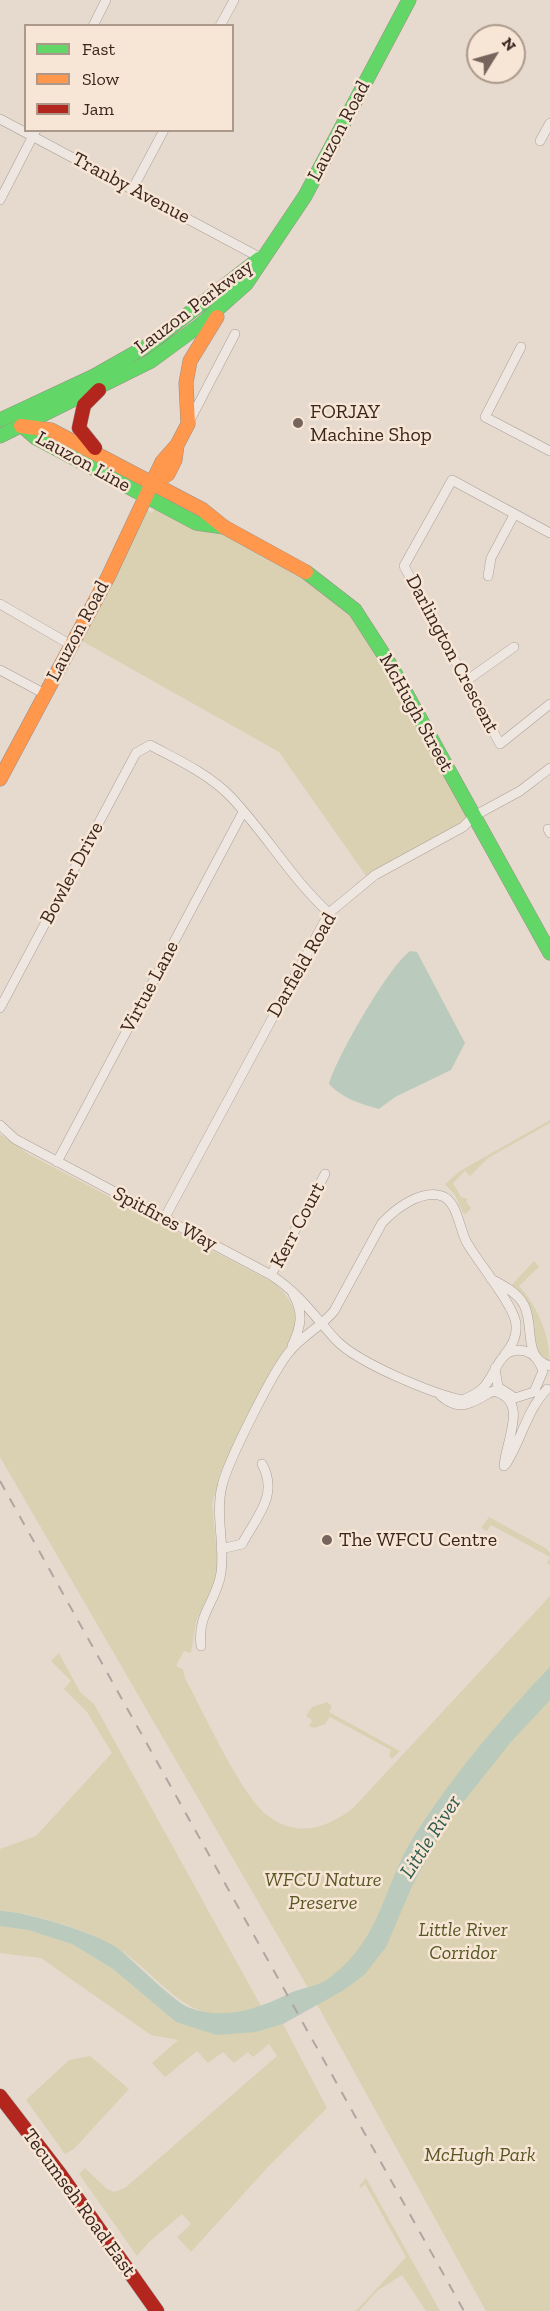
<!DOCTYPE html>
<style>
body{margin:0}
#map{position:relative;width:550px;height:2311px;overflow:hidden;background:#e6dacf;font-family:"Zilla Slab",serif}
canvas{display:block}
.legend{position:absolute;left:24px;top:24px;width:210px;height:108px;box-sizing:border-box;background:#f7e6d5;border:2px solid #ac998c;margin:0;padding:8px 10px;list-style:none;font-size:18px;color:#3b261f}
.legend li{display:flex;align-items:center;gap:12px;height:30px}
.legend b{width:30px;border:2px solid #ac998c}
.north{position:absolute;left:466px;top:24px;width:60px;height:60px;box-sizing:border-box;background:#f7e6d5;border:2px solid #ac998c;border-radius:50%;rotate:53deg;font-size:16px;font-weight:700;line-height:24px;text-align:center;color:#3b261f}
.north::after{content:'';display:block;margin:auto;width:21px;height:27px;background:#77655d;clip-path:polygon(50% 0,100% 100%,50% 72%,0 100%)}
</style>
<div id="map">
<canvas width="550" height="2311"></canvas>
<ul class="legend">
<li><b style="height:8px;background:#63d668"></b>Fast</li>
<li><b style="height:8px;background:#ff974d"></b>Slow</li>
<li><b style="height:8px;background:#b3261e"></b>Jam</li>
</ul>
<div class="north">N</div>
</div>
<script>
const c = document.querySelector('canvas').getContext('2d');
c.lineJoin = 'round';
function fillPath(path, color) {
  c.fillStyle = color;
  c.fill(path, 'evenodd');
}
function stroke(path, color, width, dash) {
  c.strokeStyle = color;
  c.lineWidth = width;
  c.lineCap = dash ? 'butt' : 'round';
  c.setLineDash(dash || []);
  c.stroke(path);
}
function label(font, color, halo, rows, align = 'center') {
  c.font = font + ' "Zilla Slab",serif';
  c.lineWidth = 5;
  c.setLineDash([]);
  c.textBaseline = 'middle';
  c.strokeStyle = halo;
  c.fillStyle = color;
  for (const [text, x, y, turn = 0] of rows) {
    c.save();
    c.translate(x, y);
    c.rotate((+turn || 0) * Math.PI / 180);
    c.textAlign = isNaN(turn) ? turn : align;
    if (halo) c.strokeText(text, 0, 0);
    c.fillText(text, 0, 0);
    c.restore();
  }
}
const green = new Path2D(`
 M158,503l66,24 76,40 55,43 119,206 -105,64 -90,-128 -204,-115 66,-130 11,6z
 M550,1120v3l-62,35 -18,18 -5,-5 -12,12 8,14 7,2 -2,3 5,6 -5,6 -3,-1 -8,-18 -10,-11 15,-13z
 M0,1134l30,21 244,128c16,15 26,28 20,51l-73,137 -9,33 6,61 -4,18 -18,38 -5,32 -7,-2 -8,15 7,3 2,9c18,33 56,117 82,137 29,24 62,13 87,-8l196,-211v715h-64l-179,-325 -307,-529z
 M534,1261l5,6 -20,19c20,22 31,51 31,80l-11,-6 -15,-56 -16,-15z
 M489,1517l58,32 3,4v12l-3,-2 3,-6 -59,-32 -4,6 -6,-3z
 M59,1653l21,39 14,12 167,302c-71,32 -96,-29 -147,-60 -23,-15 -87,-35 -114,-35v-62l36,-13 76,-83 -25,-41 -23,-23 7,-8 -20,-20z
 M327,1702l5,4 -3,6 71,39 -8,8 -3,-3 2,-6 -61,-33 -5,7 -11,4 -5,-2 3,-6 -6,-4 6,-9z
 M0,1926l28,4 44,14 41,25 63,53 80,10 27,-8 44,84 -60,60 -76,84 -14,-15 14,-13 -9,-10 -33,28 -12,14 -58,-82 6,-6 22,21 7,3 11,-4 152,-132 -8,-12 -16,13 -5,-5 -14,11 -11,-11 -15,11 -11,-12 -32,26 -13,-14 26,-23 -27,-5 -110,-77 -41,-5z
 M90,2056l39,33 -55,60 -9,5 -39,-54 43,-40z
 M366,2178l74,133h-14l-24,-36 -25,16 -18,20h-3l50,-54 -41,-73 -4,4 -2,-2z`);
const water = new Path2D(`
 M410,951l7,1 48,91 -14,27 -56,27 -16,12c-19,-5 -37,-11 -50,-25 7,-26 60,-118 81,-133z
 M550,1667v33l-40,43 -65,82 -32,59 -27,63 -21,27 -21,16 -61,34 -27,8 -39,3 -41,-13 -63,-53 -41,-25 -44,-14 -28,-4v-15c25,0 96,22 116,36 18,13 57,55 74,61 34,12 65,2 96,-13 12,-7 31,-8 42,-16 56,-41 54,-94 88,-146 38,-59 85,-115 134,-166z`);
const street = new Path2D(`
 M93,26l13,-26
 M220,26l14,-26
 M0,119l261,139
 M540,141l10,-18
 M133,188l31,-58
 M0,200l36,-70
 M521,347l-36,70 65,34
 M189,422l46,-88
 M550,533l-98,-53 -48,86 96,178 50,-40
 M488,576l3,-18 23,-43
 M0,604l71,41
 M0,670l45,24
 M466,681l48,-34
 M548,829l2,4
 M0,1008l136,-255 14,-8c28,15 59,29 81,52 35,37 60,81 98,116
 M0,1125l15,14 256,136c29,19 43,41 65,65 22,23 95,53 126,60 8,-3 14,-6 20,-11 15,-14 16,-44 43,-38 10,3 14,10 18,20l-9,21 -19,6 -17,-11 -3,-19
 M57,1162l186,-350
 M164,1219l165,-306 46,-38 88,-48 11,-11 46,-25 30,-23
 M271,1275l54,-101
 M491,1279c12,6 27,14 33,26 11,21 -2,53 26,61
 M292,1346c9,-19 12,-33 1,-52
 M441,1396c20,18 33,5 52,-5 37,9 13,48 11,75
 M506,1464c16,-25 20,-53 41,-75
 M221,1549l21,-5c15,-28 37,-49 20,-80
 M201,1646c-4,-33 15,-43 20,-73 4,-29 -6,-58 1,-87 5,-23 52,-117 68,-135 13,-16 31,-24 44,-40l48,-88c13,-14 39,-34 60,-27 16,6 17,33 25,47 11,19 49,65 49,82 1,11 -4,21 -11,29`);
const fast = new Path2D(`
 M0,420l94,-44 53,-30 112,-87
 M21,425l15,13 160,85 28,4
 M0,436l151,-75 49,-36 46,-41 59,-88 104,-196
 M306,572l49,38 36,56 159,287`);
const slow = new Path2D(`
 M21,426l30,4 152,80 21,17 82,45
 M154,483l14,-9 7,-14 2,-15 11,-21 -2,-41 4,-22 27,-44
 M0,779l108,-202 54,-115 15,-17`);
const jam = new Path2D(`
 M95,448l-16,-20 5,-23 15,-15
 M0,2096l60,78 97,137`);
const rail = new Path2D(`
 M0,1481l464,830`);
const markers = [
 [298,423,6,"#77655d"],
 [327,1540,6,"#77655d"]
];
const streetNames = [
 ["Lauzon Road",339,131,-62],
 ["Tranby Avenue",131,188,28],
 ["Lauzon Parkway",194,307,-37],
 ["Lauzon Line",83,462,29],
 ["Lauzon Road",78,631,-62],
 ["Darlington Crescent",452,654,62],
 ["McHugh Street",416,713,61],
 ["Bowler Drive",72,873,-62],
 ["Darfield Road",302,965,-60],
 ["Virtue Lane",150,987,-62],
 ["Spitfires Way",165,1219,28],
 ["Kerr Court",298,1225,-62],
 ["Tecumseh Road East",79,2203,54]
];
const poiNames = [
 ["FORJAY",310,412],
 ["Machine Shop",310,435],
 ["The WFCU Centre",339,1540]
];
const parkNames = [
 ["WFCU Nature",323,1880],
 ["Preserve",323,1903],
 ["Little River",463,1930],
 ["Corridor",463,1953],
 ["McHugh Park",480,2155]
];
const waterNames = [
 ["Little River",431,1837,-57]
];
fillPath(green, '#d9d1b1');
fillPath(water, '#bacabc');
stroke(street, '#aba097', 10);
stroke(fast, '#9b8f88', 15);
stroke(slow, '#9b8f88', 15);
stroke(jam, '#9b8f88', 15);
stroke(street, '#eee7e1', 9);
stroke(fast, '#63d668', 14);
stroke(slow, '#ff974d', 14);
stroke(jam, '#b3261e', 14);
stroke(rail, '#aea6a1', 2, [10, 10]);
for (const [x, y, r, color] of markers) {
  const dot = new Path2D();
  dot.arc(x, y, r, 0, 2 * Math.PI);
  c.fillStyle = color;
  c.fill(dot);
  stroke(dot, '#f7e6d5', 2);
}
label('20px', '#3b261f', '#f7e6d5', streetNames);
label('20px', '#3b261f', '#f7e6d5', poiNames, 'left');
label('italic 20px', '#575825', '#f7e6d5', parkNames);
label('italic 21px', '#2e5b4e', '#f7e6d5', waterNames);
</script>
